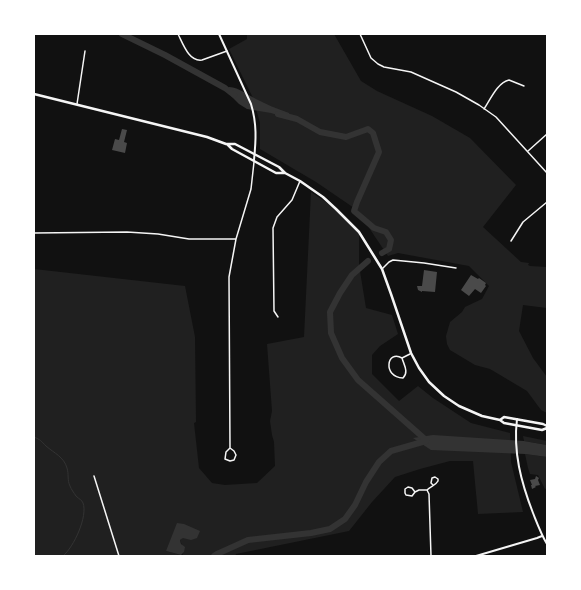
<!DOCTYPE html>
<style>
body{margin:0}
#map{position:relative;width:581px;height:590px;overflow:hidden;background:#111;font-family:"DM Sans",sans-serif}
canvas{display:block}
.frame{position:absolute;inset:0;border:35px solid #fff;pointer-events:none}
</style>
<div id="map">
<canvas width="581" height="590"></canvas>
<div class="frame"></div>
</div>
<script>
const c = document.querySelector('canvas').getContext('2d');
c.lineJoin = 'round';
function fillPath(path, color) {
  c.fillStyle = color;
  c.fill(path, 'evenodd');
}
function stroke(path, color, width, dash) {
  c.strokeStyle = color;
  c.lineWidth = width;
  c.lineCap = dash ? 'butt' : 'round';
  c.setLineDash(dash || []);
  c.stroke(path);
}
const green = new Path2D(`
 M247,34h87l27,47 16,10 55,25 38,22 46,47 -33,42 38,35 8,1 -1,2 2,1 17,1v41l-24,-3 -4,26 14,27 14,19v36l-6,-3 -14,-19 -37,-22 -15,-4 -25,-15 -3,-6 -1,-8 4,-14 12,-10 3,-5 17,-8 7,-13 -20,-20 -71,-13 -10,3 -31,-46 -41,-28 -56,-33v-26l-7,-25 -24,-49 18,-10z
 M311,192l19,13 29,28v32l7,43 26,7 6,19 -18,12 -8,9v19l27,27 19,-15 15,12 38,25 39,10 1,29 12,50 -45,2 -5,-53h-23l-30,8 -25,8 -23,25 -23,29 -113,23 -1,2h-53l2,-5 -4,-11 12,-11 -26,22 15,4 -2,1h-145v-287l151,17 10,51 1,85 -2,1 5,45 13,15 13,2 32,-2 18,-17 -1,-24 -2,-7 -2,-14 2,-10 -5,-67 37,-7z
 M523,436l24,5v4l-23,-4z
 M525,454l22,3v31l-2,1 -7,-14 -8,-1 -2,-6z`);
const water = new Path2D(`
 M229,87c11,1 17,7 27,12 10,5 21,10 33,14v1l-5,3 -13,-4 -24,-4 -8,-5 -7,-7 -3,-4z
 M433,435l91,6 23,4v12l-22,-3 -94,-4 -18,-12z
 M177,523l7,1 16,7 -3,7 -6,2 -8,-2 -3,2 1,4 4,3 -1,5 -3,3 -15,-4z`);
const stream = new Path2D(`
 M34,437c7,3 7,4 12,9 8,7 18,11 21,22 2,6 0,12 3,18 1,3 4,7 6,10 3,3 6,4 7,7 5,13 -9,44 -20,53`);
const river = new Path2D(`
 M122,34l43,21 60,33 9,7
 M278,114l19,5 23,13 26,5 22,-8 5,4 6,19 -22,50 -3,9 20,17 12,4 5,8 -2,9 -7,4
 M368,261l-16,14 -12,18 -10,19 1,21 11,25 16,22 68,60
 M214,556l3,-2 31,-14 63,-7 19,-4 15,-10 10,-14 11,-23 13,-20 12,-11 35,-10`);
const building = new Path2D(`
 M122,129l5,1 -3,12 3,1 -2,10 -13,-3 3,-11 4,1z
 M424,270l13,2 -2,20 -13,-1v1l-4,-2 -1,-4h5z
 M471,275l7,4 1,-1 7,5 -1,2 1,1 -5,7 -6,-4 -6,7 -8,-6z
 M536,476l3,2 -1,2 2,5 -5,1 1,1 -4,2 -1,-4h1l-2,-5 5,-1z`);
const minor = new Path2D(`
 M178,34c5,10 11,28 24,26l25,-9
 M360,34l11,24 7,6 6,3 27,5 45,20 23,13 17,12 51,56
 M77,104l8,-53
 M484,109c6,-9 14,-27 25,-29l15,6
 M528,151l19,-17
 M34,233l93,-1 31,2 31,5h47
 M511,241l12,-19 24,-20
 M382,269l7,-7 4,-2 31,3 32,5
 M278,317l-4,-6 -1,-83 4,-11 15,-17 8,-19
 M402,358c2,7 7,14 1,20 -21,-1 -16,-29 -1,-20l8,-4
 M230,448l-4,4 -1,7 5,2 4,-1 2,-5 -2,-4 -4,-3 -1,-171 7,-38 15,-50 3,-27
 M94,476l25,80
 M427,490l2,4 2,62
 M415,492l-3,4 -6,-1 -1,-2v-4l3,-2 4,1 3,4 4,-2h8c4,-4 9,-5 11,-9v-2l-3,-2 -3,1 -1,5 2,2`);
const tertiary = new Path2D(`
 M219,34l32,70c6,20 5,36 3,56
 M517,419c-4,33 4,63 16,94 4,10 8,21 14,31
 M476,556l61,-18 5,-2`);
const secondary = new Path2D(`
 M34,94l173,43 19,7h9l44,23 6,6 15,8 23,16 13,12 23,23 23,37 9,25 20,59 8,15 10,14 15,14 15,10 23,10 18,4 4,3 38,7 5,-2
 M227,144l5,5 44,24h9
 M500,420l4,-3 39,7 4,2`);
fillPath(green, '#202020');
fillPath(water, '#333');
stroke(stream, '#333', 1);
stroke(river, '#333', 6);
fillPath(building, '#4a4a4a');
stroke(minor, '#f5f5f5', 1.5);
stroke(tertiary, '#f5f5f5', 2);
stroke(secondary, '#f5f5f5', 2.5);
</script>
